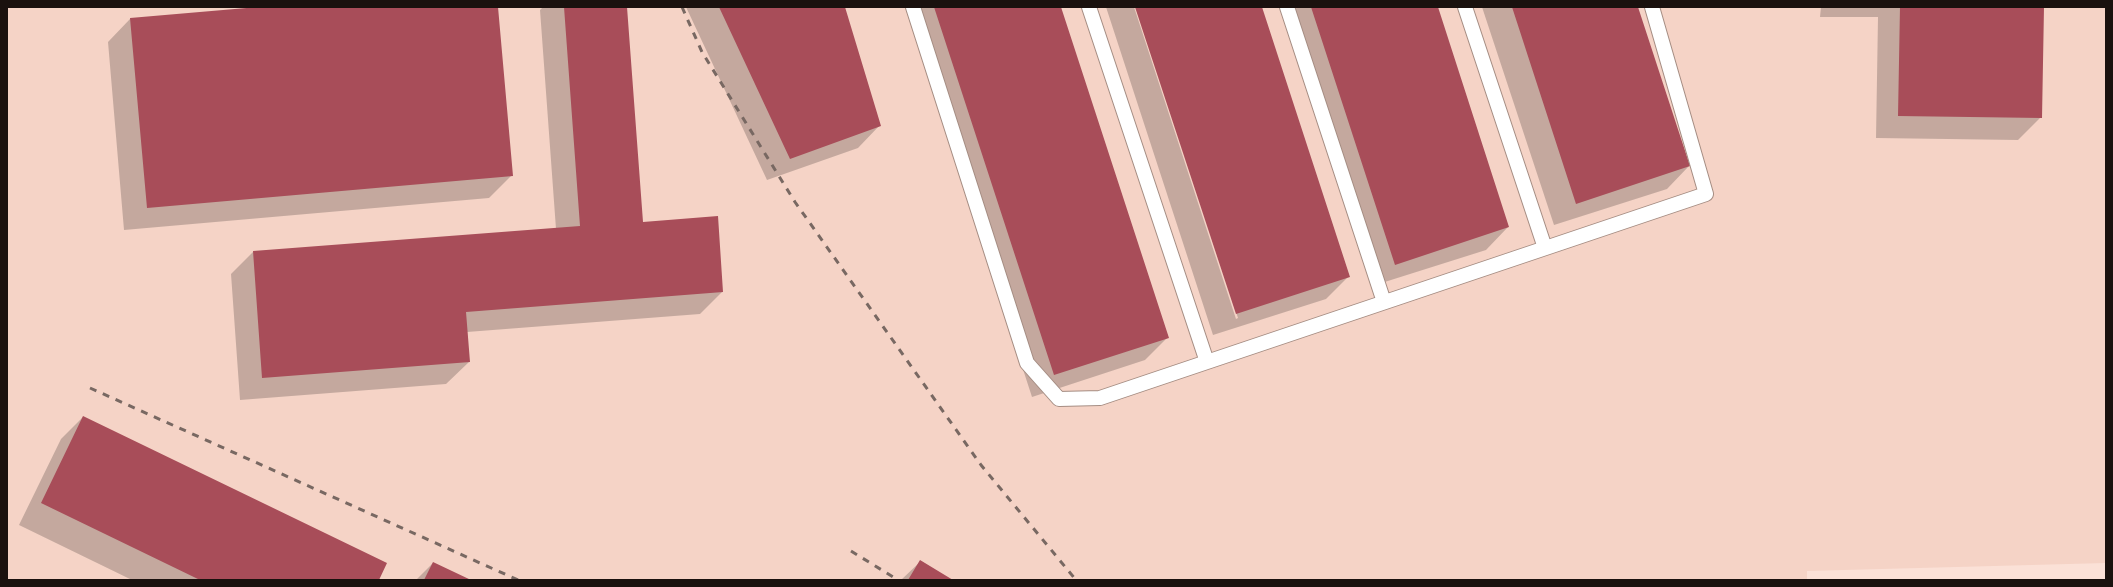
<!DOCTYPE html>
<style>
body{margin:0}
#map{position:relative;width:2113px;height:587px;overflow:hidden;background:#fbe1d7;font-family:"Source Sans 3",sans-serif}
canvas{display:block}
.frame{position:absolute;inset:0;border:8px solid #1a110e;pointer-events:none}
</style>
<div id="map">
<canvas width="2113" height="587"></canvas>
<div class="frame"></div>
</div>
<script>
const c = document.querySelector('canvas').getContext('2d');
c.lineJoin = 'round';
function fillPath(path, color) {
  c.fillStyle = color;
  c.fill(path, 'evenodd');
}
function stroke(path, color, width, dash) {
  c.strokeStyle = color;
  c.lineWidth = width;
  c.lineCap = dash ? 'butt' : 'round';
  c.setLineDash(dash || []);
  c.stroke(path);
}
const built = new Path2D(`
 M7,7h2099v556l-299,8v9h-1800z`);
const shadow = new Path2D(`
 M269,7h228l15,168 -23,23 -365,32 -16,-188 22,-23z
 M543,7h83l16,216 80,69 -22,22 -233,18 2,30 -23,22 -206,16 -9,-126 22,-22 303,-23 -16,-219z
 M686,7h158l36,118 -22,23 -91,32z
 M905,7h155l108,330 -23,23 -113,37z
 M1106,7h28l102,312 2,-1 -102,-311h125l88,269 -23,23 -113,36z
 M1281,7h156l71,220 -22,23 -114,36z
 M1482,7h155l52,159 -22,23 -113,36z
 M1821,7h222l-2,110 -23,23 -142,-2 2,-121h-58z
 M83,417l295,163h-246l-113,-55 42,-86z
 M921,561l30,19h-50z
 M433,563l36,17h-53z`);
const building = new Path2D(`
 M258,7h240l15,169 -366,32 -17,-190z
 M564,7h63l16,215 75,-6 5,76 -257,20 4,50 -208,16 -9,-127 327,-25z
 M719,7h126l36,119 -91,33z
 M934,7h127l108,331 -115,37z
 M1135,7h127l88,270 -114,37z
 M1311,7h127l71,220 -114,38z
 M1512,7h126l52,159 -114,38z
 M1900,7h144l-2,111 -144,-2z
 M83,416l304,147 -8,17h-179l-159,-77z
 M920,560l33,20h-45z
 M433,562l38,18h-47z`);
const lane = new Path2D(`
 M913,7l114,356 32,36 41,-1 606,-204 -54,-187
 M1089,7l118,355
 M1287,7l97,295
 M1465,7l80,241`);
const rail = new Path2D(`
 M682,7l20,45 93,150 186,263 95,115
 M90,388l428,192
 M851,551l47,29`);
fillPath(built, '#f5d3c6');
fillPath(shadow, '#0003');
fillPath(building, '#a84d59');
stroke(lane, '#a58d83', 16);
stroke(lane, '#fff', 14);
stroke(rail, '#786862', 3, [7, 7]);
</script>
